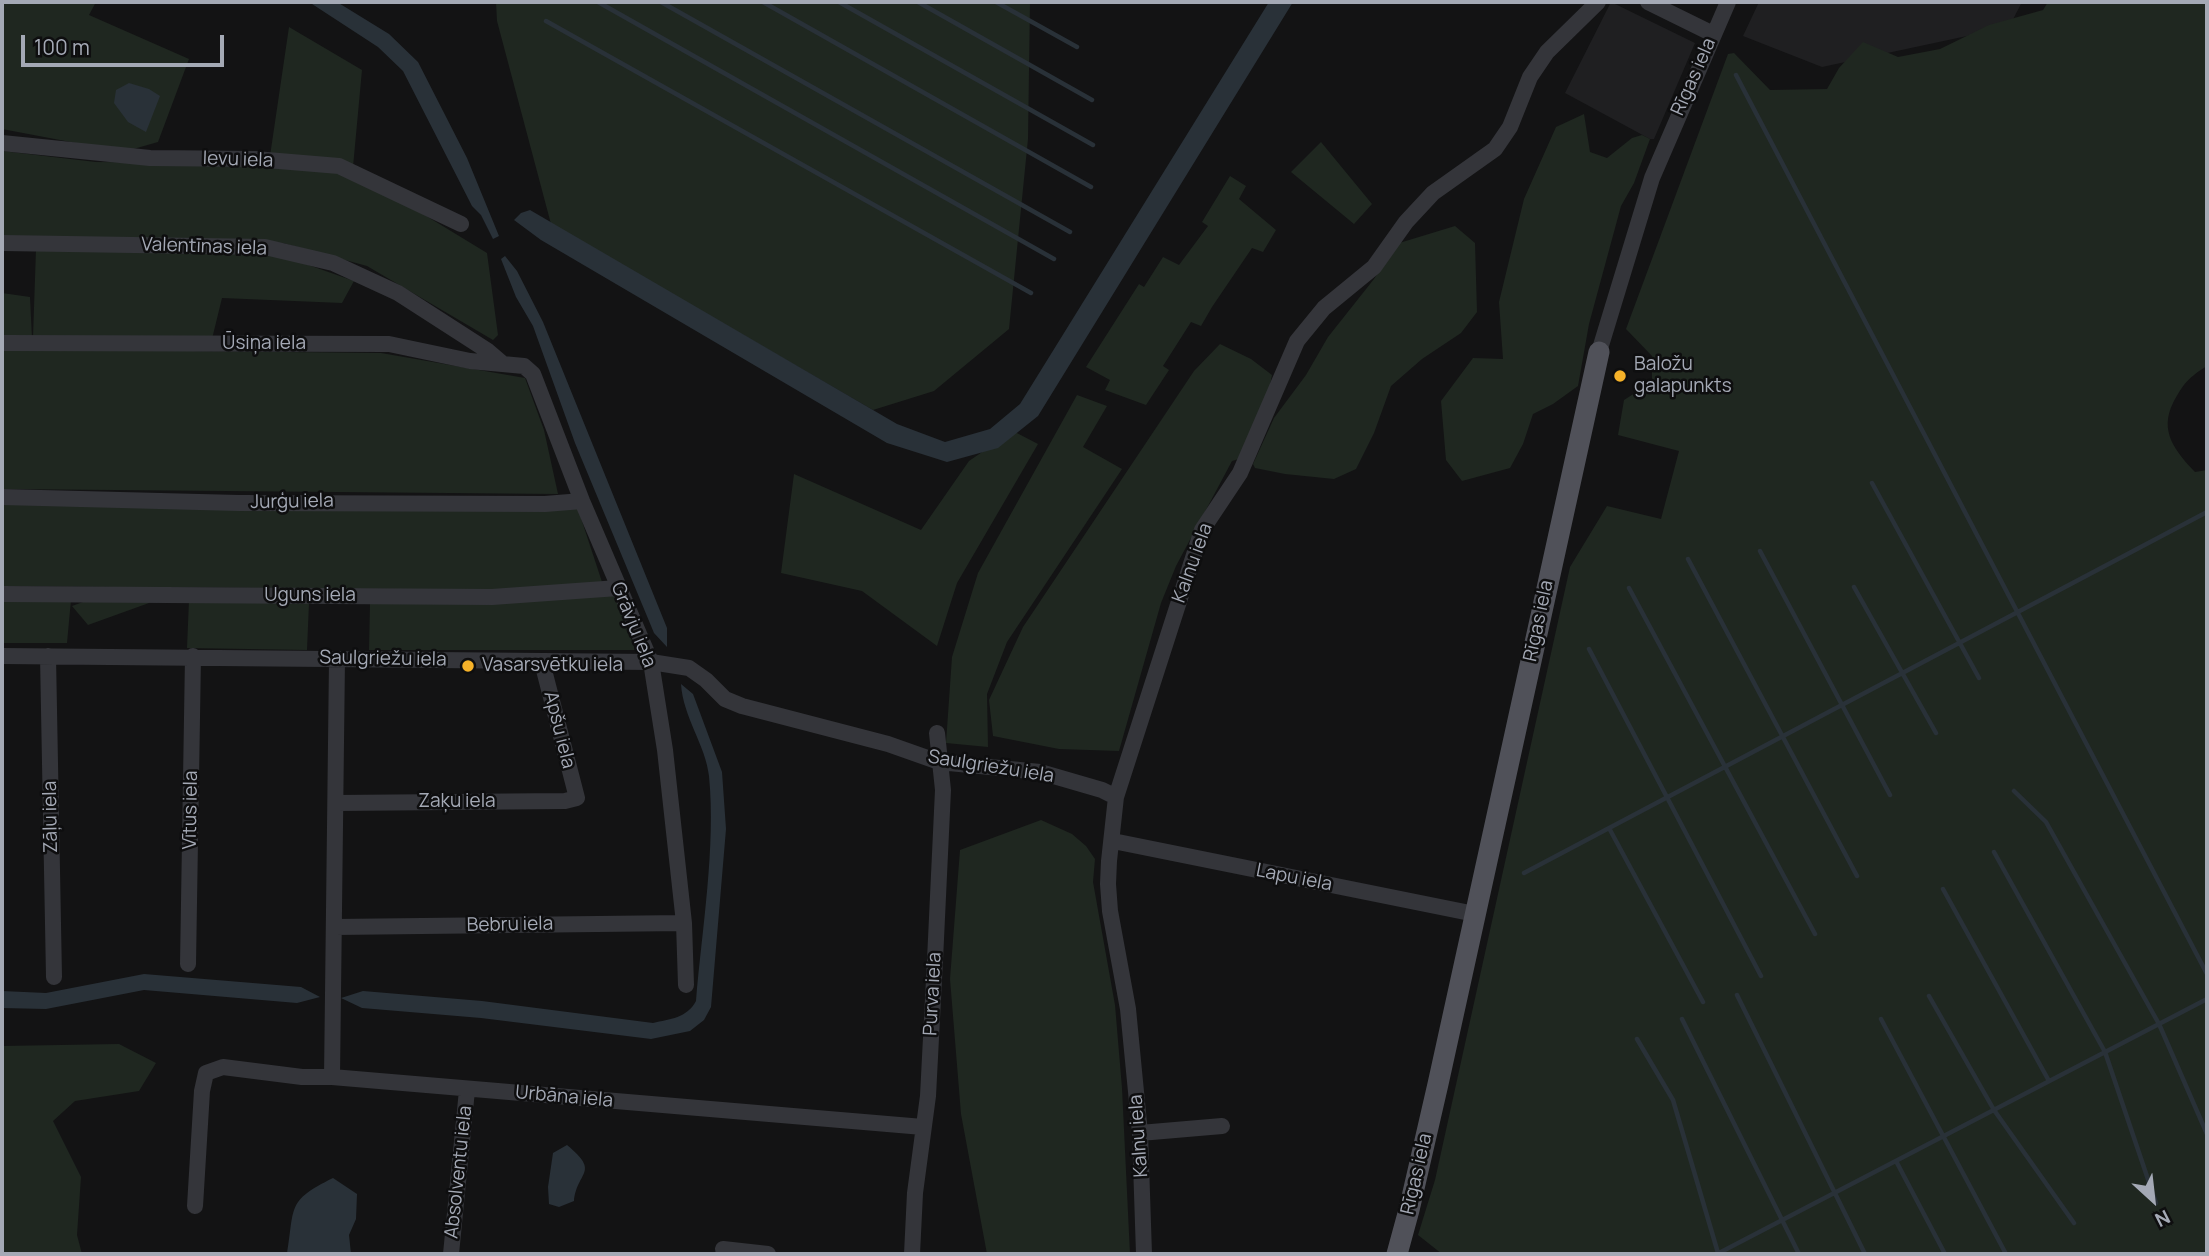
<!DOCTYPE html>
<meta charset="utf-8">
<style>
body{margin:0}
#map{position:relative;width:2209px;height:1256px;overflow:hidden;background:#131314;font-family:Manrope,sans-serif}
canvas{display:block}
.frame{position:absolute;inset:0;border:4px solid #a4a9b5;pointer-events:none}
.north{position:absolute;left:2118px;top:1165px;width:70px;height:70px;-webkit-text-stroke:5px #0e0e0f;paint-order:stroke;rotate:153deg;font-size:19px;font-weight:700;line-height:28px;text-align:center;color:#a4a9b5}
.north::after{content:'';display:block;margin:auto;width:24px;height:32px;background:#a4a9b5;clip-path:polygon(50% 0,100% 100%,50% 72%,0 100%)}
.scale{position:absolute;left:21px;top:35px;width:203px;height:32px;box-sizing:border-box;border:4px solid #a4a9b5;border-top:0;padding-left:9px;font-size:21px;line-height:24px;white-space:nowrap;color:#a4a9b5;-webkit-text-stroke:5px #0e0e0f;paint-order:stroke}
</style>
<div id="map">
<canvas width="2209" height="1256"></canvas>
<div class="frame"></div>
<div class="north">N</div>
<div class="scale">100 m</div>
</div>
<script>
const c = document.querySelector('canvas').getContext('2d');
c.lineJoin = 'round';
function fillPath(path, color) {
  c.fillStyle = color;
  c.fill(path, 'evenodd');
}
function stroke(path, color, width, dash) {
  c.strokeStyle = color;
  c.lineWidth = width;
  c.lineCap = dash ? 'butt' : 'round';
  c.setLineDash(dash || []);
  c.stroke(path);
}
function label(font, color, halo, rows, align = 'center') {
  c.font = font + ' Manrope,sans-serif';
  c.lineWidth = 5;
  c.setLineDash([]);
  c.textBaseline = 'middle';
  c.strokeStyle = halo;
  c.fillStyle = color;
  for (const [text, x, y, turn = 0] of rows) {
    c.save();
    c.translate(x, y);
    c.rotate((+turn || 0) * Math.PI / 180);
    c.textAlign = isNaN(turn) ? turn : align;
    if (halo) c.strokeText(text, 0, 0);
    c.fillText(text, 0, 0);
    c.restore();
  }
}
const built = new Path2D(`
 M1611,2l84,41 -41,96h-4l-85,-46z
 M1759,2h263l-13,25 -187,40 -79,-31z`);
const green = new Path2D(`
 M2,2h94l-7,13 100,44 -31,83 -35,10 -121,-23z
 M496,2h534l-2,137 -19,190 -75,62 -61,19 -322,-186 -54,-203z
 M2048,2h159v364c-18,11 -24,18 -34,37 -14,28 2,48 22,69l12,-2v784h-765l-24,-19 17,-55 135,-613 37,-61 54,13 18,-68 -61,-16 6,-35 28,-18v-26l-26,-27 102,-275 6,-1 36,37 57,-1 12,-21 24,-26 35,15 42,-8 49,-24 54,-15z
 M289,27l73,43 -9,97 -83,-11z
 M1584,114l6,38 17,6 25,-20 10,-3 8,4 -16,44 -13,23 -32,118 -11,62 -25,18 -20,10 -10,30 -13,24 -48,13 -16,-21 -5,-59 32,-43 30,1 -4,-57 25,-103 32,-72z
 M1321,142l51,62 -18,20 -63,-52z
 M2,151l94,11 121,1 127,9 56,28 87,53 11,82 -5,5 -126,-74 -84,-23 -281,-5z
 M1230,176l16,10 -7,13 37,31 -13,22 -11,-4 -40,59 -11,19 -10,-4 -28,44 6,4 -23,35 -41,-15 5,-10 -24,-13 53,-83 5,3 19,-30 16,8 29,-39 -6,-4z
 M1455,226l20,17 2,69 -16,21 -39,26 -31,27 -17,47 -18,36 -22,10 -49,-5 -30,-6 -2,-4 21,-46 32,-43 22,-38 46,-58 22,-35z
 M36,249l244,6 74,26 -12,22 -120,-5 -10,41 -179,-2z
 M2,293l28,4 2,41 -30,-1z
 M1220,344l31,15 21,16 -7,36 -23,47 -10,3 -56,105 -15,37 -42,148 -60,-2 -66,-13 -4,-36 34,-73 171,-256z
 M2,349l379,4 144,25 19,52 14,64 -556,-5z
 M1077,395l30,11 -24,41 39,22 -115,173 -20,52 1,53 -42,-4 6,-86 26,-84z
 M1013,431l25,13 -81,139 -20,63 -75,-55 -81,-18 13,-99 127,56 48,-69z
 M2,503l576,6 25,76 -79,5 -375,-3v16l-61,22 -16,-19 41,-15v-4l-111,-1z
 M616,594l19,56h-266l1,-46z
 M2,599l69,1 -4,43h-65z
 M189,600l120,3 -2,47 -120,-2z
 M1041,820l31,14 14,12 9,13 -2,23 22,123 7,83 8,166h-143l-26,-140 -11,-135 10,-129z
 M119,1044l37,19 -17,28 -64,10 -22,20 28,56 -4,58 5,19h-80v-208z`);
const water = new Path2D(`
 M309,2h28l52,32 29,28 49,96 32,78 -6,3 -12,-24 -9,-9 -69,-135 -25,-24z
 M1269,2h24l-255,414 -40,32 -51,14 -60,-19 -346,-203 -27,-20 7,-7 9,-3 367,214 48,18 45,-13 30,-25z
 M129,83l20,6 11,7 -14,36 -18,-10 -14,-19 2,-13z
 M505,256l12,15 26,51 124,306v19l-13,-14 -79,-190 -42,-117 -17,-29 -15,-38z
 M681,684l12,10 29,78 4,57 -15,178 -7,13 -14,11 -39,8 -170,-21 -119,-10 -21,-10 22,-7 119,10 171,22c17,-4 34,-5 43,-22 6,-72 20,-154 13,-225 -3,-30 -26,-59 -28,-92z
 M144,974l157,13 19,10 -23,6 -153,-13 -98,19 -44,-1v-17l44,2z
 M567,1145c34,28 10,26 7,56l-15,6 -10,-3 -1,-17 5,-34z
 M333,1178l24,16 -1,25 -7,16 2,19h-64c8,-47 -1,-53 46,-76z`);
const stream = new Path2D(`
 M598,2l456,257
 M661,2l409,230
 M763,2l328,185
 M839,2l254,143
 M918,2l174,98
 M996,2l81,45
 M546,21l485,272
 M1736,75l471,899
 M1872,483l107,195
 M1760,551l130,244
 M1688,559l169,317
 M1854,587l82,146
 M1629,588l186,346
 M1589,649l172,327
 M2014,791l32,31 113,202 48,110
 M1609,828l94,174
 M1994,852l111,200 51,151
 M1524,873l683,-361
 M1943,889l106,192
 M1737,995l128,259
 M1929,996l65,114 80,113
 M1682,1019l117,235
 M1881,1019l125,235
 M1637,1039l36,61 45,153
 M1896,1161l49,93
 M1717,1254l490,-255`);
const minor = new Path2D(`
 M1648,2l65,32
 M2,143l148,15 105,1 84,7 122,58
 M2,243l263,4 68,16 65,30 90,58 14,12
 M2,343l387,1 81,17 54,5 9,8 49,127 69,161 14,88 19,173 2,62
 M1599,352l53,-174 76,-176
 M2,497l237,6 306,1 37,-3
 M2,594l490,3 126,-9
 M2,656l649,6 38,6 17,12 19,19 17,7 146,38 51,18 101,10 62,18 14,7
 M48,656l6,321
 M336,803l229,-2 12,-3 -33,-128v-9
 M1113,841l362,73
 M335,927l349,-4
 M188,964l5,-308
 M332,1077l5,-418
 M1140,1133l82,-7
 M195,1206l7,-115 4,-18 17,-6 79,10h30l591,50
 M723,1249l45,5
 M451,1254l16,-164
 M912,1254l3,-61 13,-97 7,-136 8,-170 -6,-57
 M1144,1254l-4,-121 -12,-124 -18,-98 -2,-27 1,-23 7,-64 86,-267 38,-57 57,-132 27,-33 50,-41 32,-45 27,-29 62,-44 15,-22 20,-50 17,-25 51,-50`);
const major = new Path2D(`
 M1397,1254l12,-44 29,-126 161,-732`);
const markers = [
 [1620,376,7,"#f6b229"],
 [468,666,7,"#f6b229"]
];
const streetNames = [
 ["Rīgas iela",1694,77,-66],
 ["Ievu iela",238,160,2],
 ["Valentīnas iela",204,247,2],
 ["Ūsiņa iela",264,344],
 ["Jurģu iela",292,502,-1],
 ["Kalnu iela",1193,563,-70],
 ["Uguns iela",310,596],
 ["Rīgas iela",1539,621,-78],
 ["Grāvju iela",633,625,68],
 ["Saulgriežu iela",383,659,1],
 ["Apšu iela",559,730,76],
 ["Saulgriežu iela",991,767,9],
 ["Zaķu iela",457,802],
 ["Vītus iela",191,810,-89],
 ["Zāļu iela",51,817,-91],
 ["Lapu iela",1294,878,11],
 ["Bebru iela",510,925,-1],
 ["Purva iela",933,994,-87],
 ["Urbāna iela",564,1097,5],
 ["Kalnu iela",1139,1136,-94],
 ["Absolventu iela",459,1172,-84],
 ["Rīgas iela",1417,1174,-77]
];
const poiNames = [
 ["Baložu",1634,365],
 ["galapunkts",1634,387],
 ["Vasarsvētku iela",482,666]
];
fillPath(built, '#1f1f21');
fillPath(green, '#1f2720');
fillPath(water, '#293138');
stroke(stream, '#293138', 4.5);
stroke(minor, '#34353a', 16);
stroke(major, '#505159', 21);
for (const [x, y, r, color] of markers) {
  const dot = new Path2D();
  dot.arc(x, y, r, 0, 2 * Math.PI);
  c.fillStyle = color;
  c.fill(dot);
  stroke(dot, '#0e0e0f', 2.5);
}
label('19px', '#a4a9b5', '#0e0e0f', streetNames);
label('19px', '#a4a9b5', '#0e0e0f', poiNames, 'left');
</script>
